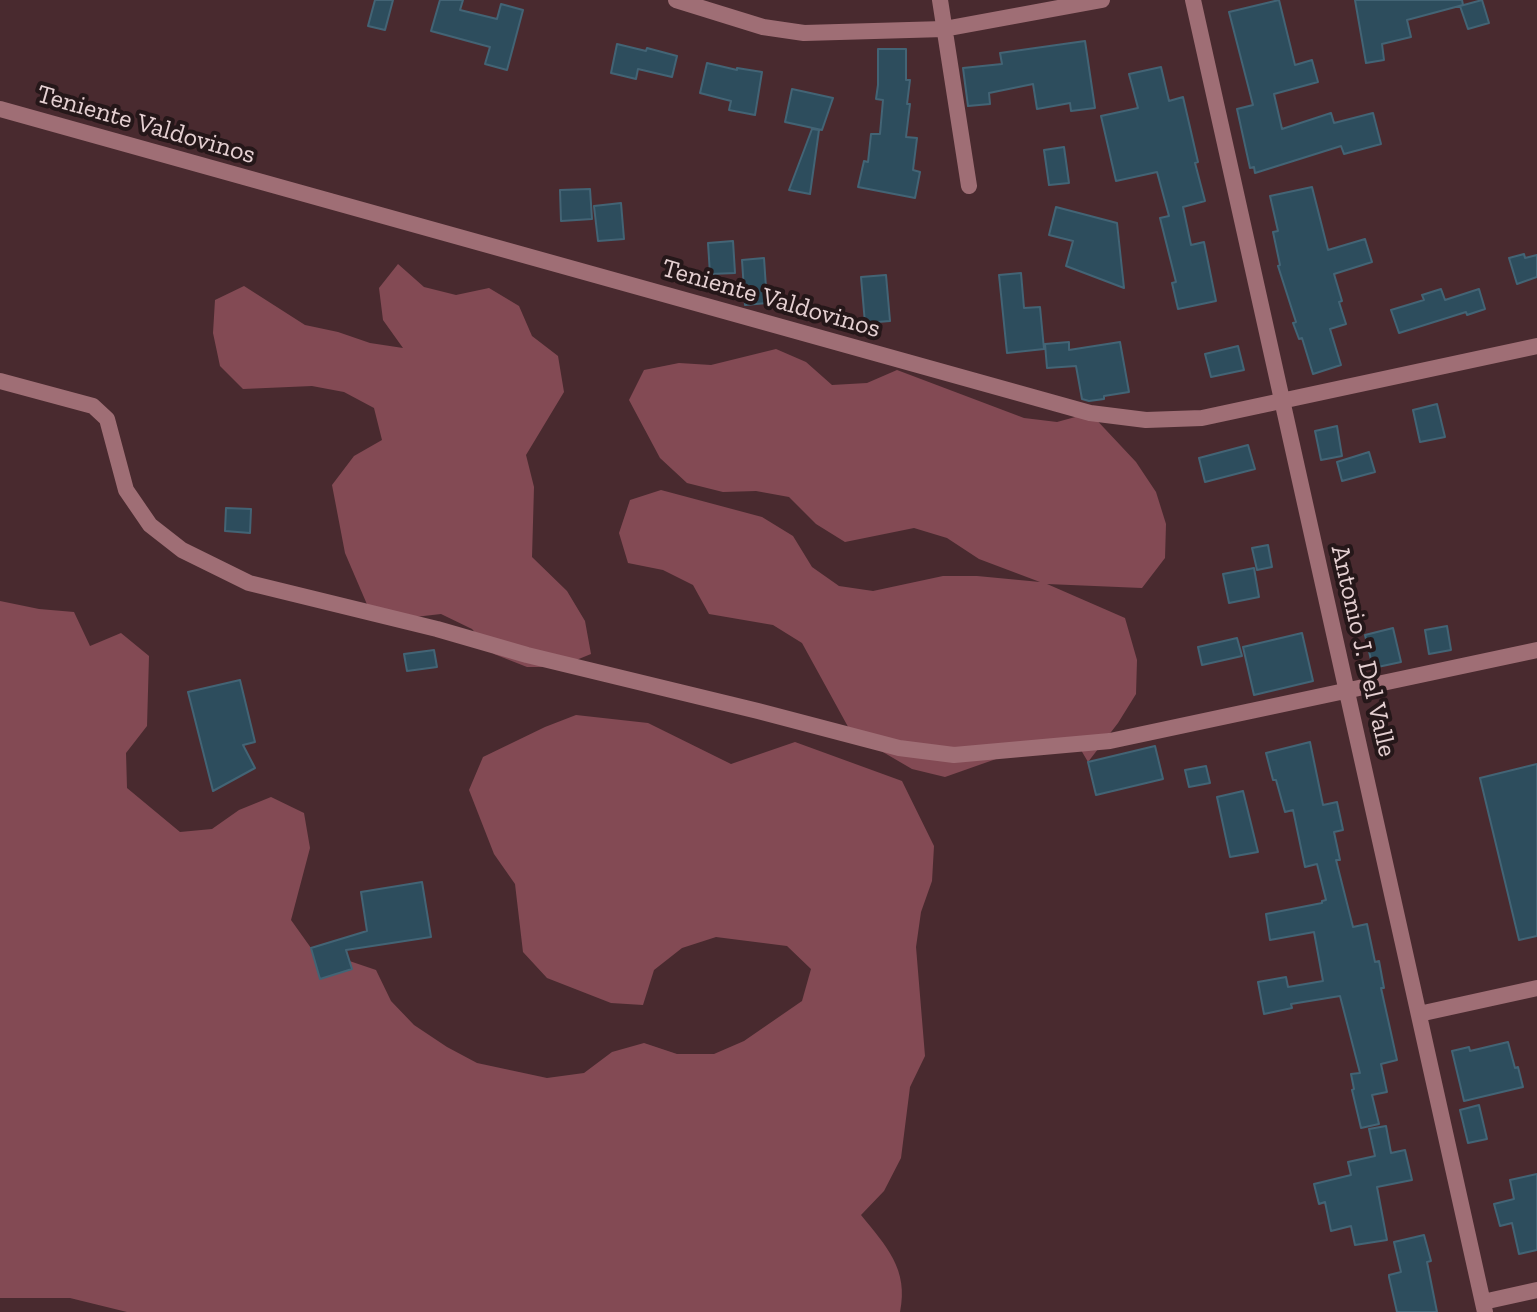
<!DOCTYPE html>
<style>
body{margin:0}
canvas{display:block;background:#492a2f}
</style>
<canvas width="1537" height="1312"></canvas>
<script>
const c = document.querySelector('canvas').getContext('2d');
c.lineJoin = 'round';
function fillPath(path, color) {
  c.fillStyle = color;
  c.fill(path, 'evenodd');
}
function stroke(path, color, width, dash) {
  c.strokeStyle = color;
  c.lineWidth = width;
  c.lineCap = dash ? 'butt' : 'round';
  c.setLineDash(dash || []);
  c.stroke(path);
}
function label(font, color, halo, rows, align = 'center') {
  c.font = font + ' "Zilla Slab",serif';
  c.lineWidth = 8;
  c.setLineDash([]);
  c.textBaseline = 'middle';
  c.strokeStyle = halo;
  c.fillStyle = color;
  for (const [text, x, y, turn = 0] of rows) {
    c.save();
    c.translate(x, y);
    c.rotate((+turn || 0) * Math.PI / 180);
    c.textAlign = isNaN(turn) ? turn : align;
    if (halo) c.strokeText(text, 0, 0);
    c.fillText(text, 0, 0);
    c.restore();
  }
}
const green = new Path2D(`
 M398,264l26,23 32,8 33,-7 30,18 13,30 26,20 6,36 -38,63 8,32 -2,70 35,34 18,30 6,33 -32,13h-32l-33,-13 -22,-25 -31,-15 -35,4 -34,-2 -27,-63 -13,-68 22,-29 28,-16 -8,-32 -30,-16 -32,-6 -69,3 -23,-23 -7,-33 2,-33 29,-14 61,39 33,7 32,11 33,5 -20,-28 -4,-32z
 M776,349l30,13 26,23 35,-2 30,-13 127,48 33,4 33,-9 46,49 20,30 10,32 -1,34 -23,30 -95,-4 78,34 12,42 -1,34 -18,29 -30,39 -7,-12 -68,3 -68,24 -33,-8 -60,-35 -50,-91 -29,-18 -64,-11 -16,-29 -30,-15 -35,-7 -9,-30 11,-33 31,-10 101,27 31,19 19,31 27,19 34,5 70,-15h34l63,6 -61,-23 -32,-21 -33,-10 -69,14 -29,-18 -27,-27 -33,-6 -33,1 -36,-9 -27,-25 -31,-58 15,-30 35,-7 32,2z
 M0,601l39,8 35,3 16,34 31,-13 28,23 -2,70 -21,27 1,35 53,44 32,-3 27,-19 32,-13 33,16 6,35 -19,72 20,28 65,22 15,31 23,24 33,22 30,16 70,15 37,-5 28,-21 32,-9 33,11h37l30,-13 58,-40 9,-32 -24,-23 -71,-9 -34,11 -28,22 -11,35 -32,-2 -64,-25 -24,-26 -8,-68 -21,-30 -25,-64 14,-33 62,-30 31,-12 72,8 83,41 64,-22 107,39 32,65 -2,35 -11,31 -5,35 9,109 -15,31 -9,71 -17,33 -23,24c25,31 48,54 39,97h-773l-57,-14h-70z`);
const building = new Path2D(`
 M375,0h18l-8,30 -17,-4z
 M440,0h23l-3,10 37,9 4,-15 22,6 -16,60 -22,-6 5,-17 -59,-16z
 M1279,0l16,65 17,-5 6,22 -44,12 8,35 49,-16 3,10 39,-10 8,31 -37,10 -3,-8 -86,27 -1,-6 -4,1 -13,-59 16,-4 -24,-93z
 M1355,0h107l1,5 -56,15 4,17 -29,7 2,16 -18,3z
 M1482,0l7,23 -21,6 -8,-23z
 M1085,41l10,67 -24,3 -1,-8 -33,6 -4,-25 -44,9 1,11 -22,2 -5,-38 39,-4 -2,-11z
 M617,44l29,7 1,-3 30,8 -5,21 -34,-8 -2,10 -25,-6z
 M878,49h28v31h4l-3,24h3l-4,33 11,1 -4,32 7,2 -5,26 -57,-11 6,-26 4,1 3,-28h9l3,-34 -7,-1 2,-14z
 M707,63l30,7v-2l25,4 -7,43 -26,-5 2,-9 -31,-8z
 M1161,67l8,34 14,-4 15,65 -3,1 10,38 -22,6 8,38 13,-3 12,59 -38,8 -6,-26 4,-1 -16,-64 9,-2 -12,-44 -41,9 -15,-65 37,-8 -9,-34z
 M792,89l41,9 -11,32 -37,-8z
 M812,129l7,1 -9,64 -21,-4z
 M1064,147l5,36 -20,2 -5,-35z
 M1312,187l16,63 37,-11 7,23 -38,12 8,27 -3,1 7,22 -16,5 11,36 -28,9 -11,-36 -3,1 -6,-16 3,-1 -18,-56 2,-1 -7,-33 5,-1 -8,-35z
 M590,189l2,30 -31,2 -1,-31z
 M621,203l3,36 -26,2 -4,-35z
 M1056,207l61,16 7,65 -58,-22 7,-25 -24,-6z
 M733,241l2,32 -25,1 -2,-31z
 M1524,254l1,4 12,-3v22l-20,7 -8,-26z
 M764,258l3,45 -22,2 -3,-45z
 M1021,273l3,35 16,-1 4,42 -37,4 -8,-78z
 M886,275l4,46 -25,2 -4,-46z
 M1441,289l4,11 34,-11 6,20 -18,6 -1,-3 -67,21 -8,-23 33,-10 -2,-5z
 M1069,342v8l51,-8 9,50 -25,4v3l-15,2 -7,-2 -6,-33 -29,2 -2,-24z
 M1238,346l6,24 -33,7 -6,-23z
 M1437,404l8,33 -25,5 -7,-32z
 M1337,426l5,30 -21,4 -6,-29z
 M1248,445l7,24 -50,13 -6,-24z
 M1369,452l6,20 -33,9 -5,-19z
 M226,508l25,1 -1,24 -25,-2z
 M1268,545l4,22 -15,3 -5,-22z
 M1254,568l5,29 -30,6 -6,-29z
 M1447,626l4,24 -22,4 -4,-24z
 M1393,628l8,34 -28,6 -8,-33z
 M1302,633l11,48 -59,14 -11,-48z
 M1237,638l5,18 -40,9 -4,-18z
 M434,650l3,17 -30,4 -3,-17z
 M240,680l15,62 -12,3 12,23 -42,23 -25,-99z
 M1310,742l13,63 14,-3 6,28 -9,2 6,28h-4l17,67 14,-3 8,38 4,-1 5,27h-3l16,72 -16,4 6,28 -15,3 7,29 -18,4 -9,-38 2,-1 -3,-15 9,-1 -20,-77 -49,8 1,4 -28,6 -6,-32 28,-5 2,10 35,-6 -9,-49 -44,8 -4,-26 56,-11v-2l4,-1 -9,-36 -12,3 -12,-57 -8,2 -9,-32h-3l-7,-27z
 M1155,746l8,33 -67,16 -8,-33z
 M1537,764v172l-18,4 -39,-162z
 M1206,766l4,17 -21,4 -4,-17z
 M1243,791l15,61 -28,5 -13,-60z
 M422,882l9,55 -85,13 6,19 -32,10 -9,-31 56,-17 -6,-39z
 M1508,1042l7,26 3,-1 5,20 -59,14 -12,-50 17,-4 1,4z
 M1479,1105l8,34 -19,4 -8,-33z
 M1386,1126l5,27 14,-3 7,30 -35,7 10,53 -32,5 -4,-19 -20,5 -6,-29 -6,2 -5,-20 37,-9 -3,-13 27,-6 -6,-27z
 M1537,1174v76l-18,4 -7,-31 -12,3 -6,-22 20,-5 -4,-19z
 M1424,1235l7,26 -4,1 10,50h-40l-8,-35v-2l12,-3 -7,-30z`);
const street = new Path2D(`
 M676,0l87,27 41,6 140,-4 158,-29
 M940,0l29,186
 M1193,0l292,1312
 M0,109l1090,304 56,7 56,-2 335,-72
 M0,381l93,25 14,13 19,71 24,35 32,25 67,33 188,46 90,26 231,56 141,37 55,7 156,-14 427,-91
 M1419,1014l118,-26
 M1483,1302l54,-12`);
const streetNames = [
 ["Teniente Valdovinos",146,125,16],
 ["Teniente Valdovinos",771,299,16],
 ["Antonio J. Del Valle",1363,651,77]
];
fillPath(green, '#834a54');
fillPath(building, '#2d4d5d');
stroke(building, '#436475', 2);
stroke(street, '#9f6e75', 16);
label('26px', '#e5d0d2', '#251719', streetNames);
</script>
